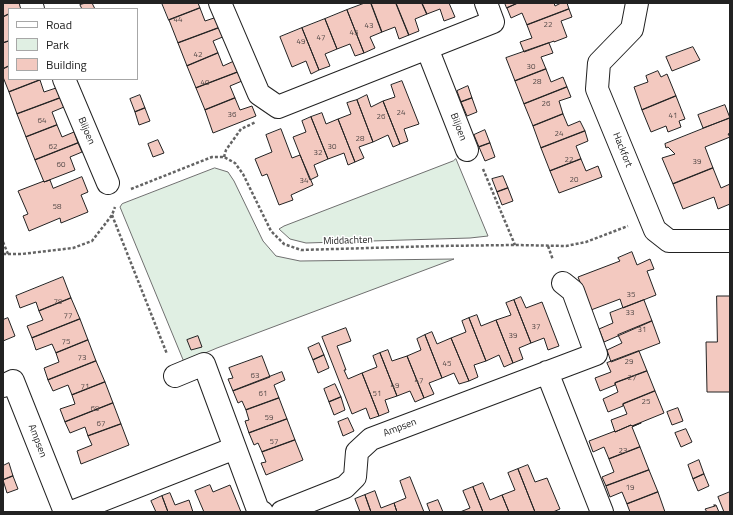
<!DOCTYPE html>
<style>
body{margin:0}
#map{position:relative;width:733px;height:515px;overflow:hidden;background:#fff;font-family:"Titillium Web",sans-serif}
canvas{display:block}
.frame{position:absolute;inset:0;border:4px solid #222;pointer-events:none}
.legend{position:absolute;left:8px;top:8px;width:130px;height:72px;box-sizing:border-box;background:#fff;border:1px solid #a7a7a7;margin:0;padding:5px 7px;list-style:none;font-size:12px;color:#222}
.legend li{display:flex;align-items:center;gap:8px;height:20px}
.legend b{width:20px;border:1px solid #a7a7a7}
</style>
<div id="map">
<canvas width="733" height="515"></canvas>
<div class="frame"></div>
<ul class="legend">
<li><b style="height:5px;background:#fff"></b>Road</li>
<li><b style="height:11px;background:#e0efe3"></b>Park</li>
<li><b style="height:11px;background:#f3c9c0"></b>Building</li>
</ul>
</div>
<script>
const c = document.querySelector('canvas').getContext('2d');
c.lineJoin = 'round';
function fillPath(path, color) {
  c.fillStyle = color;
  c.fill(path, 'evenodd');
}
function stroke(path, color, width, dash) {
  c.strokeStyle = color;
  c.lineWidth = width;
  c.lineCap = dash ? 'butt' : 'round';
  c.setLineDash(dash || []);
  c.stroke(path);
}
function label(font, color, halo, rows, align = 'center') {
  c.font = font + ' "Titillium Web",sans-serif';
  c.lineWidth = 3;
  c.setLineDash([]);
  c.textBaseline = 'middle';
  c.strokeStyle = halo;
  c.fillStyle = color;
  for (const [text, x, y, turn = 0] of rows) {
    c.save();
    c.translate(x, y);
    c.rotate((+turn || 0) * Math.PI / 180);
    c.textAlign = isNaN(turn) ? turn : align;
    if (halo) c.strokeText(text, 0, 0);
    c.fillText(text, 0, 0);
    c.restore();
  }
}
const green = new Path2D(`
 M456,159l32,77 -18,2 -164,5 -16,-4 -11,-10 5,-3 169,-65z
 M215,168l13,4 6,9 29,60 13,15 24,5 154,-2 -237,89 -33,14 -64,-155 2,-3z`);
const building = new Path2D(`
 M3,3h20l-1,6h-13v5l-6,3z
 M86,3h6l3,6h-13l-2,-4z
 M162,3h36l2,5 -31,12z
 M365,3h6l11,29 -12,5 5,11 -11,5 -17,-43z
 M371,3h25l13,32 -10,4 -4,-12 -13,5z
 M396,3h26l5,11 -12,5 4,12 -10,4z
 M422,3h27l6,14 -11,4 -4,-12 -13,5z
 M505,3h13l-11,5z
 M518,3h36l1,3 6,-3h6l2,6 -42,16 -5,-12 -11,5 -4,-10z
 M200,8l5,13 12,-4 4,10 -43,16 -9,-23z
 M569,9l3,8 -11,4 6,16 -13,5v-1l-30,11 -4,-10 12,-4 -5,-13z
 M347,10l17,43 -9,3 -5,-12 -13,5 -12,-30z
 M9,14v27l-6,2v-26z
 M325,19l12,30 -12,5 5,12 -11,4 -17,-42z
 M221,27l4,9 -12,5 5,12 -31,13 -9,-23z
 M302,28l17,42 -8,4 -5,-13 -14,6 -12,-30z
 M9,41v25l-6,3v-26z
 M549,43l4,10 -12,4 5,12 -31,12 -9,-23z
 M693,47l7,13 -28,11 -6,-14z
 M218,53l5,13 11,-5 4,11 -42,16 -9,-22z
 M9,66v13h30l1,1 -31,12 -6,-15v-8z
 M546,69l5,13 12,-5 4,10 -43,17 -9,-23z
 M658,71l3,6 6,-3 9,22 -34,14 -8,-23 14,-5 -2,-6z
 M238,72l4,9 -12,5 5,12 -30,12 -9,-22z
 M40,80l4,12 12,-4 4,10 -43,16 -8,-22z
 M402,81l17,43 -15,5 4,12 -8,3 -17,-43 12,-4 -4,-12z
 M468,86l4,12 -11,4 -4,-11z
 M567,87l4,10 -12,4 4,13 -30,12 -9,-22z
 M140,95l5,13 -10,4 -5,-13z
 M367,95l4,12 12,-6 17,43 -7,3 -5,-12 -15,7 -16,-42z
 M676,96l9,23 -6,2 2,6 -13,5 -2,-6 -15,6 -9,-22z
 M60,98l4,9 -12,5 5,13 -31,12 -9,-23z
 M235,98l5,12 12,-4 4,10 -43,17 -8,-23z
 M472,98l5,14 -10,4 -6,-14z
 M357,100l16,42 -14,5 5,11 -9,4 -17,-43 13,-5 -4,-11z
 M725,105l5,13 -27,10 -5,-13z
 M145,108l5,13 -11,4 -4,-13z
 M322,113l4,11 12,-5 17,43 -7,3 -4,-12 -16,6 -17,-42z
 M563,114l5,12 12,-5 5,10 -44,17 -8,-22z
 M311,117l17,42 -14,6 4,11 -8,4 -17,-43 13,-5 -4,-11z
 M730,118v15l-2,1 2,3 -25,10 8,21 -40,16 -11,-26 13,-4 -7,-7 -2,1 -1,-4z
 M57,125l5,12 12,-5 4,11 -43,17 -9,-23z
 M281,129l11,29 8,-3 13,30 -22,10 2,5 -14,5 -12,-31 -5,2 -7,-17 17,-7 -6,-17z
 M485,130l5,13 -11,4 -5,-12z
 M585,131l3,10 -12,5 5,13 -31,12 -9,-23z
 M158,140l6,13 -11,4 -5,-13z
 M78,143l4,9 -12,5 5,13 -31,12 -9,-22z
 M490,143l5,14 -10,4 -6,-14z
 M581,159l5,12 12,-5 4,11 -43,16 -9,-22z
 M713,168l8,20 9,-4v20l-12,5 -4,-12 -31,12 -10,-25z
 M503,176l5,12 -11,4 -5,-13z
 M82,177l6,15 -7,3 7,17 -27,11 -1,-5 -31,13 -6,-15 5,-2 -10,-23 26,-10v1l6,-2 3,8z
 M508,188l5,13 -11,4 -5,-13z
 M632,252l5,13 13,-6 4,10 -7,2 9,24 -33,13 -3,-9 -29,11 -13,-33 42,-16 -2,-3z
 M63,277l8,21 -32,13 -3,-9 -16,6 -4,-12z
 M717,296h13v96h-23l-1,-50h11z
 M521,297l5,11 16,-6 17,44 -11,4 -4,-12 -13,5 -17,-43z
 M71,298l9,21 -48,19 -5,-12 16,-6 -4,-9z
 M514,300l17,43 -12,5 4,11 -10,4 -17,-43 15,-5 -5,-12z
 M644,300l8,21 -48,21 -5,-13 14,-6 -3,-10z
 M477,315l4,11 15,-6 17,43 -9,4 -5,-12 -13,6 -17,-43z
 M8,318l7,18 -12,5v-21z
 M469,318l17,43 -12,4 4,12 -9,4 -18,-43 15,-6 -4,-11z
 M80,319l8,21 -32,13 -4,-9 -16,6 -4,-12z
 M652,321l8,22 -49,19 -4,-12 15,-7 -4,-8z
 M346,328l5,13 -14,5 9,24h-2l4,9 14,-6 17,43 -9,3 -4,-11 -14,6 -30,-77z
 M432,332l5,12 14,-6 18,43 -10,3 -5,-11 -12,5 -17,-43z
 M425,335l17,43 -13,5 5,11 -10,4 -17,-42 14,-6 -4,-11z
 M198,336l4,11 -11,3 -4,-10z
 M88,340l8,21 -48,19 -4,-12 15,-6 -3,-9z
 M319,343l5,12 -11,5 -5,-12z
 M388,350l4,11 15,-5 17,42 -9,4 -5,-11 -13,5 -17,-43z
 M639,351l8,20 -32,12v2l-15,6 -5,-13 16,-6 -4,-9z
 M380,353l17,43 -12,4 4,12 -10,4 -17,-43 15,-6 -4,-11z
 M324,355l5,13 -11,5 -5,-13z
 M262,356l8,21 -37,14 -5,-12 5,-1 -4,-10z
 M96,361l9,21 -33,13 -4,-10 -15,6 -5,-11z
 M647,371l8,20 -32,13v2l-15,6 -5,-13 15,-7 -3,-9z
 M282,372l3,8 -11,5 5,13 -33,12 -4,-9 -4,2 -5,-12z
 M105,382l8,21 -48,19 -5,-13 15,-5 -3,-9z
 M335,384l6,13 -12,5 -5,-13z
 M655,391l9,22 -32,13 -1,-1 -16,7 -4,-12 16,-6 -4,-10z
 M341,397l4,13 -11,5 -5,-13z
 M279,398l8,21 -38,14 -4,-12 4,-1 -3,-10z
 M113,403l8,21 -33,12 -3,-9 -15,6 -5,-11z
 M678,408l5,13 -11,4 -5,-13z
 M348,418l6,13 -11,5 -5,-14z
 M287,419l8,21 -33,12 -4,-9 -4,2 -5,-12z
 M641,423l-9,4 8,20 -31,12 -5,-12 -11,5 -4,-11 26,-10v1l16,-7 1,1z
 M121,424l8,21 -48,19 -4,-13 15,-6 -4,-9z
 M686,429l6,13 -11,5 -6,-14z
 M295,440l8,20 -37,15 -5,-12 5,-1 -4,-10z
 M640,447l9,23 -43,16 -4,-9 12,-5 -5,-13z
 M699,460l5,14 -11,5 -5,-14z
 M9,463l4,13 -10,4v-14z
 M528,465l7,17 12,-4 13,31 -7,3h-18l-17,-43z
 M518,469l17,43h-26l-7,-17 13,-5 -7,-17z
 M649,470l9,22 -31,12 -5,-12 -12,5 -4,-11z
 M704,474l5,12 -11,5 -5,-12z
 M13,476l5,13 -11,4 -4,-13z
 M410,477l14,35h-27l-3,-9 12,-5 -6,-17z
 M483,483l7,17 12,-5 7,17h-26l-10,-25z
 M210,485l3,7 17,-7 11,27h-37l-9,-21z
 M473,487l10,25h-23l10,-4 -7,-17z
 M375,491l6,17 13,-5 3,9h-26l-6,-17z
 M658,492l7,20h-35l-3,-8z
 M730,492v20h-6l-6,-15z
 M170,493l5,12 14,-5 4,12h-25l-6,-16z
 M365,495l6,17h-11l-5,-13z
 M162,496l6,16h-12l-5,-11z
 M438,500l5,12h-13l-3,-8z
 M714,505h2l3,7h-12l-2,-3 10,-3z`);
const path = new Path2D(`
 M224,157l2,-7 15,-21 15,-7
 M483,169l32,76
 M131,189l81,-32h12l11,6 8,11 28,57 13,13 17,6 136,-4 78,-1 51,1 20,-4 42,-16
 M112,215l55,139
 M3,242l5,12
 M548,246l5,14
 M3,254h19l51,-6 19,-7 20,-26 3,-8`);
const street = new Path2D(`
 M31,3l2,6
 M220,3l39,91 19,13 215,-85 -7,-19
 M637,3l-5,26 -33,34 -2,26 58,141 14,11h61
 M427,48l40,102
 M64,79l44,104
 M547,372l55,140
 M175,376l29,-12 54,146 4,2
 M3,386l10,-5 52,131
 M72,512l163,-64
 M282,512l63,-25 10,-10 2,-25 14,-13 225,-85 -23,-63 -10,-8`);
const numberNames = [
 ["44",178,20],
 ["22",548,25],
 ["43",369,26],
 ["45",354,33],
 ["47",321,38],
 ["49",301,42],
 ["42",198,55],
 ["30",531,67],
 ["28",537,82],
 ["40",205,83],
 ["26",546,104],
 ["24",401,113],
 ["36",232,115],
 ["41",673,116],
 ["26",381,117],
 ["64",42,121],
 ["24",559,134],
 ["28",360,139],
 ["62",53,147],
 ["30",332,147],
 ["32",318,153],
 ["22",569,160],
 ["39",697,162],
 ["60",61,165],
 ["20",574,180],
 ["34",304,181],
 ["58",57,207],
 ["35",631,295],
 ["79",58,302],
 ["33",630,313],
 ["77",68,316],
 ["37",536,327],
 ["31",642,330],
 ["39",513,336],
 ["75",66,342],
 ["73",82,358],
 ["29",629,362],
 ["45",447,364],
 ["63",255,376],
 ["27",632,378],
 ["47",419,381],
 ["49",395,386],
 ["71",85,387],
 ["61",263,394],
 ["51",377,394],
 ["25",646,402],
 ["69",95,409],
 ["59",269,418],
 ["67",101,424],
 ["57",274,442],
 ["23",623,451],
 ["19",630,488]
];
const streetNames = [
 ["Biljoen",458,127,69],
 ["Biljoen",86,131,67],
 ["Hackfort",622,150,68],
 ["Middachten",348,241,-2],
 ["Ampsen",400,428,-21],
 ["Ampsen",37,441,69]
];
fillPath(green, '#e0efe3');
stroke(green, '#6f6f6f', 1);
fillPath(building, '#f3c9c0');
stroke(building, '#222', 1);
stroke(street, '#222', 24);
stroke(path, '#646464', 2.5, [3, 2]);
stroke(street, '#fff', 22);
label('8px', '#564c4a', null, numberNames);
label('10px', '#222', '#fff', streetNames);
</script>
